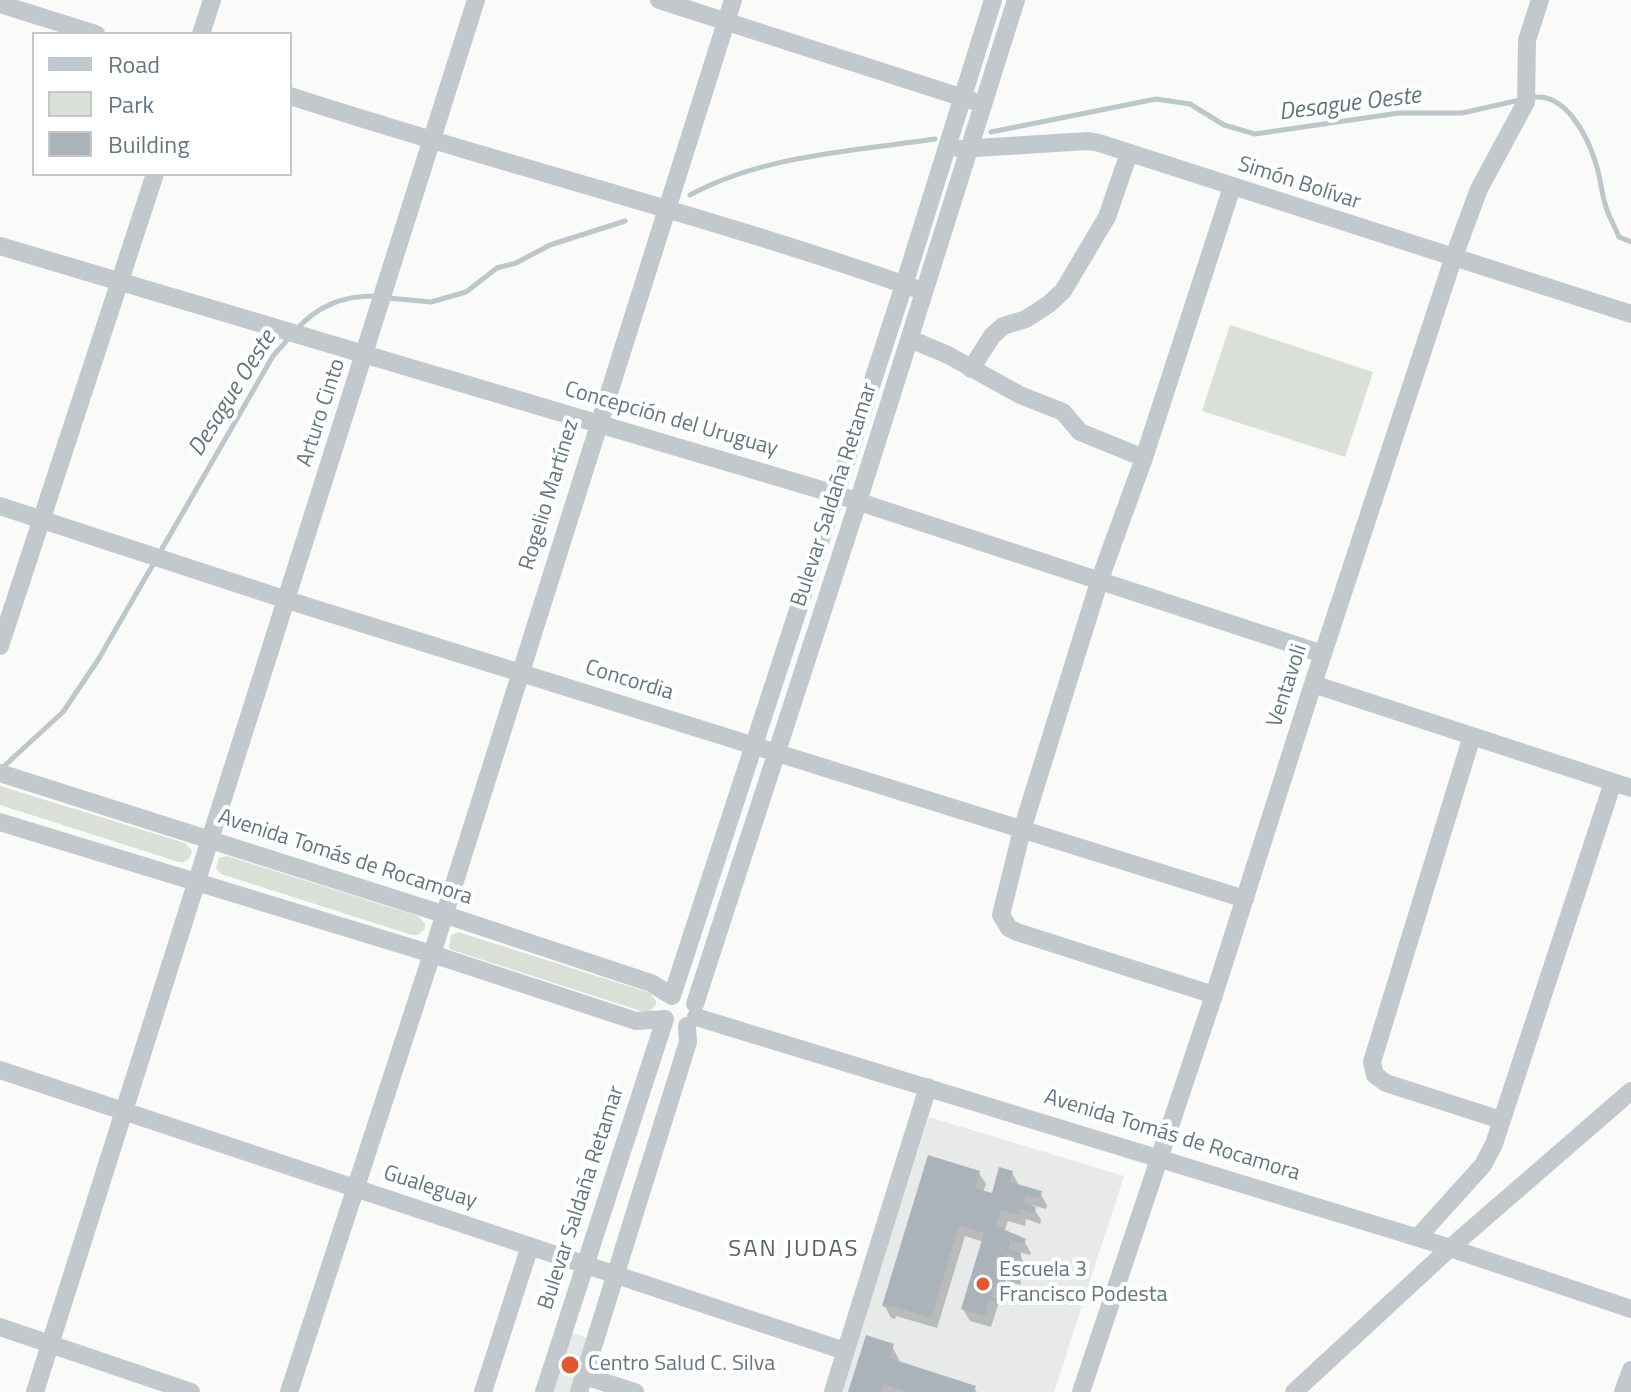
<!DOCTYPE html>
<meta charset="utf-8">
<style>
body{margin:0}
#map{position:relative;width:1631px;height:1392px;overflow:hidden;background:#fafaf8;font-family:"Titillium Web",sans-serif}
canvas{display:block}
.legend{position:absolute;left:32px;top:32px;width:260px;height:144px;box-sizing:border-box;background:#fff;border:2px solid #c1c8cd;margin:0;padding:10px 14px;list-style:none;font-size:24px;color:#657683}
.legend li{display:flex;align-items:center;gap:16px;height:40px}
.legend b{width:40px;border:2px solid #c1c8cd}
</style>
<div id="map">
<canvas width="1631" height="1392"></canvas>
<ul class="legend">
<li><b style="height:10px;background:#c3c8cc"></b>Road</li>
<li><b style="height:22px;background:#dadfd7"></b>Park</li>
<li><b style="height:22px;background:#aab3b9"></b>Building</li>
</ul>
</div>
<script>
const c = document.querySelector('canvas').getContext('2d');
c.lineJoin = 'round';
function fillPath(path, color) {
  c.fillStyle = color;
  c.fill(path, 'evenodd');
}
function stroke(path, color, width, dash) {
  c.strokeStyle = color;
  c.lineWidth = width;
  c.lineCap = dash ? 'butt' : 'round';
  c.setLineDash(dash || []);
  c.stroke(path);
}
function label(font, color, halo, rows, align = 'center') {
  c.font = font + ' "Titillium Web",sans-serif';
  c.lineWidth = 8;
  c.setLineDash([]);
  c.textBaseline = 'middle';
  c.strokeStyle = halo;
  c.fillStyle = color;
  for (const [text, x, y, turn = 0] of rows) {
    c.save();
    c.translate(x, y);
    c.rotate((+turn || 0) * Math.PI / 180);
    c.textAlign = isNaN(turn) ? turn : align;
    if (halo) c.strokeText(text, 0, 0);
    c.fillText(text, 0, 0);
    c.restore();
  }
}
const built = new Path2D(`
 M929,1117l195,59 -70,216h-212z
 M569,1332l21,7 -17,53h-24z`);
const green = new Path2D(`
 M1230,325l143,47 -28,85 -143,-46z
 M0,786l185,57 7,8c-1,7 -5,12 -13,11l-179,-57z
 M227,856l191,60 7,8v5l-7,6h-6l-191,-61 -5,-6 3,-10z
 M458,932l192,61 6,8v4l-6,6 -6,1 -192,-62 -3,-2 2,-13z`);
const shadow = new Path2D(`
 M979,1173l7,11 -3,8 10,3 19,-22 7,12 21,8 7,12 -1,4 -14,-4 9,15 -1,4 -14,-5 -1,7 -17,-5 -4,11 20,9 7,12 -1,2 -11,-3 7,17 -14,-5 -1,6 3,1 7,11 -1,3 -14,-5 -1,5 4,2 5,8h-4l2,4 -11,-3 -10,31 -21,-6 -7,-12 20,-67 -18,-6 -28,92 -41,-12 -1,3 -4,-1 -6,-12z
 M892,1346l9,18 73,24 3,4h-127z`);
const stream = new Path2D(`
 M1530,98c35,-8 58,39 66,66 5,14 5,29 10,43 3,10 9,20 13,30l12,5
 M991,132l165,-33 34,5 34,21 31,9 144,-21h63l58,-13
 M690,195c73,-40 164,-44 245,-56
 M388,298l43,4 35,-10 31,-24 19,-5 34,-18 75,-24
 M295,331c23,-26 49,-36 83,-35
 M1,769l62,-57 35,-52 175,-304 16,-18`);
const building = new Path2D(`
 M928,1155l52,16 -5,17 17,5 7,-26 14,4 -3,11 32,9 -2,7 -14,-3 -3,8 13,4 -2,6 -14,-4 -1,6 -18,-5 -5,16 30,13 -2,5 -14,-4 -2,9 13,4 -1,5 -14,-4 -4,11 13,4 -1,5 -14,-4 -3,11 13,4 -1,4 -14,-4 -4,12 14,4 -1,3 -15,-4 -4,16 -24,-7 23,-76 -25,-8 -28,93 -41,-13 -1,3 -7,-2z
 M866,1335l28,9 -5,14 87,28 -2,6h-67l-24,-8 -2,8h-33z`);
const minor = new Path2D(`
 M659,0l314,101
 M0,4l96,30
 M201,34l11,-34
 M290,96c207,67 419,120 624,192
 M960,149l128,-8 11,2 532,171
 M0,246l835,248 488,160
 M910,339l38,16 72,40 43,17 17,20 64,26
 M971,369l21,-33 11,-10 23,-7 23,-15 14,-13 44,-74 22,-64
 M0,506l287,94 958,299
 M0,646l155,-472
 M1313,684l318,104
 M1472,736l-100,326 3,13 11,8 115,37
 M0,773l443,141 208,69 21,13 232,-711 89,-285
 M0,822l432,132 204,67 29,-2 -121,373
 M1214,995l-197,-63 -8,-4 -8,-13 21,-85 78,-251 44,-121 88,-271
 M695,1004l163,-502 158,-502
 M696,1017l739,226 196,66
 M0,1070l845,281
 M1418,1237l65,-72 11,-21 119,-362
 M0,1327l191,65
 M584,1376l51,16
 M35,1392l441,-1392
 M289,1392l143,-438 301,-954
 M483,1392l47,-146
 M579,1392l109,-350 -1,-16
 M833,1392l95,-305
 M1081,1392l133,-397 99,-311 140,-425 26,-70 47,-87 1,-62 13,-40
 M1294,1392l156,-144 181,-157
 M1623,1392l8,-22`);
const markers = [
 [983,1284,8,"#e4572e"],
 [570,1365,10,"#e4572e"]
];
const streetNames = [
 ["Simón Bolívar",1299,184,18],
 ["Arturo Cinto",322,413,-72],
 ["Concepción del Uruguay",671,420,16],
 ["Rogelio Martínez",550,495,-73],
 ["Bulevar Saldaña Retamar",835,495,-72],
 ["Concordia",629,681,17],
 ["Ventavoli",1288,686,-72],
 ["Avenida Tomás de Rocamora",345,858,18],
 ["Avenida Tomás de Rocamora",1172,1136,17],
 ["Gualeguay",430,1188,18],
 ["Bulevar Saldaña Retamar",582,1198,-72]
];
const poiNames = [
 ["Escuela 3",999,1271],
 ["Francisco Podesta",999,1296],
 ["Centro Salud C. Silva",588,1365]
];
const waterNames = [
 ["Desague Oeste",1350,105,-7],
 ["Desague Oeste",233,394,-58]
];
const neighbourhoodNames = [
 ["SAN JUDAS",794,1250]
];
fillPath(built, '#e8e9e9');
fillPath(green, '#dadfd7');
fillPath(shadow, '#0003');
stroke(stream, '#bbc7cb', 5);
fillPath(building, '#aab3b9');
stroke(minor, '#c3c8cc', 18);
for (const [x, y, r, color] of markers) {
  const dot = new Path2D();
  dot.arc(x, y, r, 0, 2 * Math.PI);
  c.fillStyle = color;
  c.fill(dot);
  stroke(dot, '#fff', 3);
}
label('22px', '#657683', '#fff', streetNames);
label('22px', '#657683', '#fff', poiNames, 'left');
label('italic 24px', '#60757c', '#fff', waterNames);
c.letterSpacing = '2px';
label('24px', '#57646e', '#fff', neighbourhoodNames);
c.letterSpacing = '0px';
</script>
